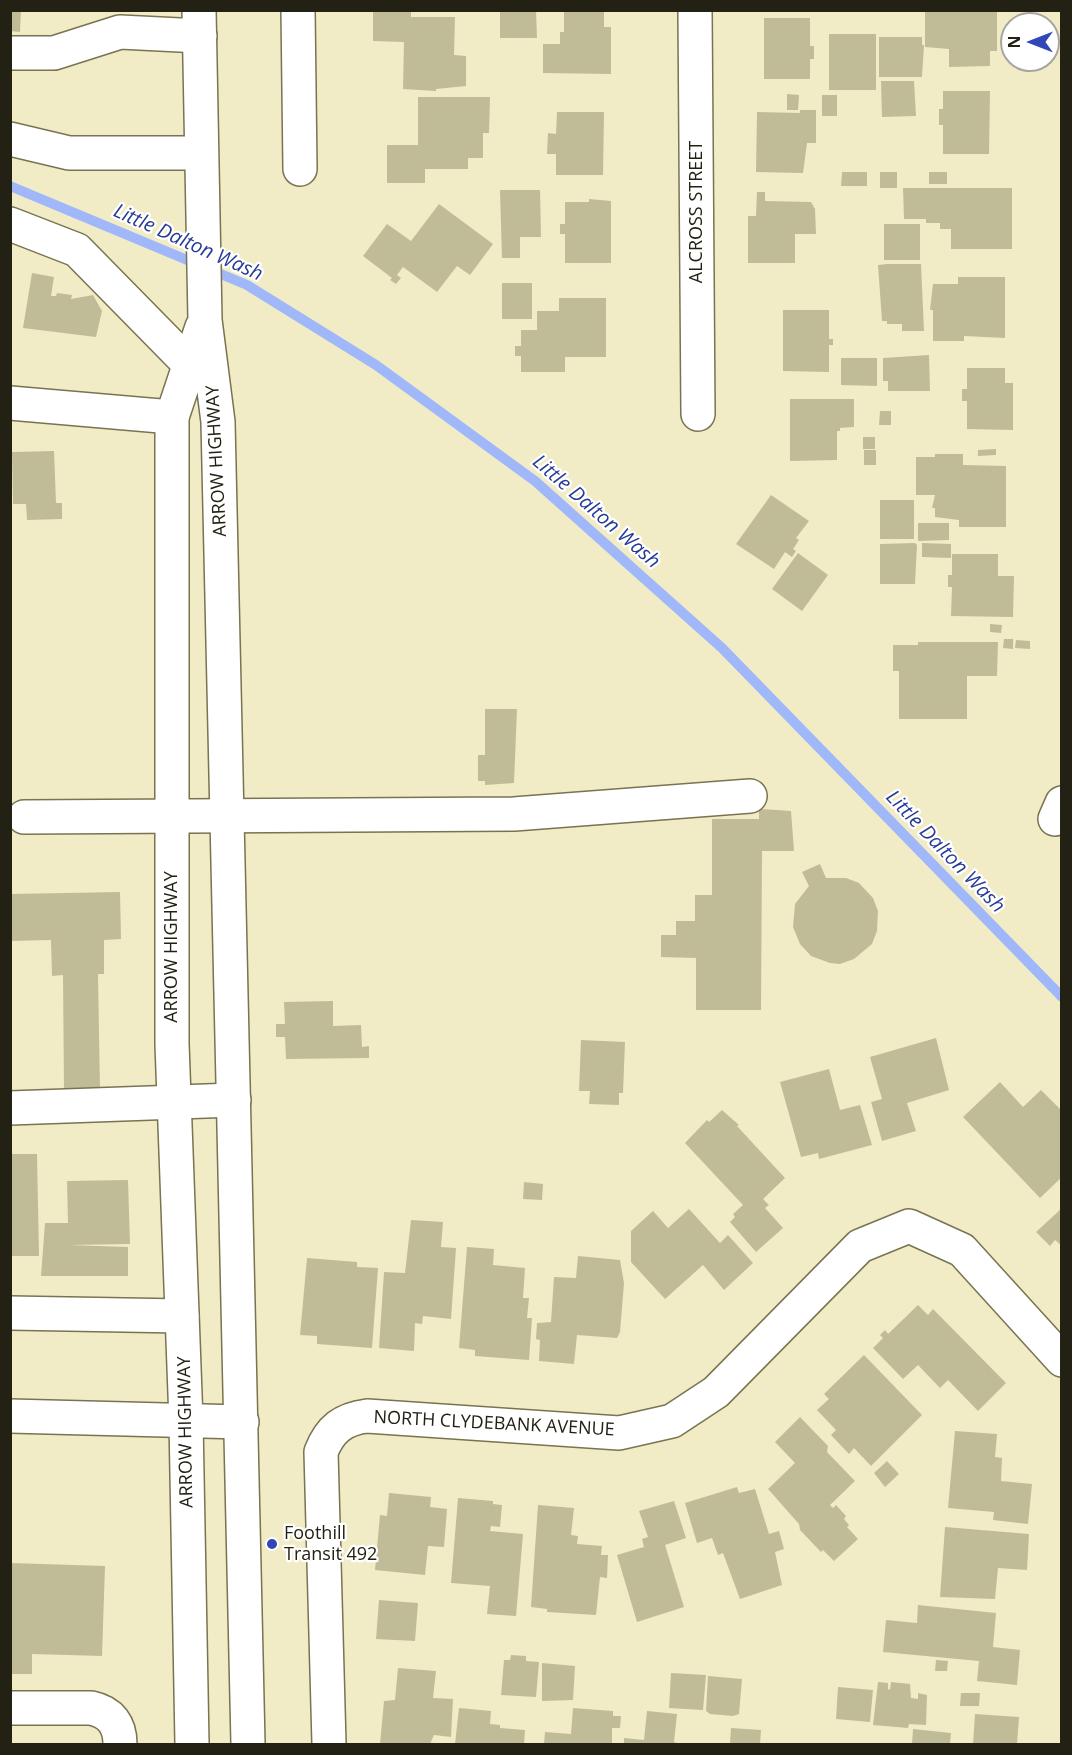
<!DOCTYPE html>
<style>
body{margin:0}
#map{position:relative;width:1072px;height:1755px;overflow:hidden;background:#f1ecc6;font-family:"Open Sans",sans-serif}
canvas{display:block}
.frame{position:absolute;inset:0;border:12px solid #232113;pointer-events:none}
.north{position:absolute;left:1000px;top:12px;width:60px;height:60px;box-sizing:border-box;background:#fff;border:2px solid #a7a6a1;border-radius:50%;rotate:270deg;font-size:16px;font-weight:700;line-height:24px;text-align:center;color:#232113}
.north::after{content:'';display:block;margin:auto;width:21px;height:27px;background:#3147b8;clip-path:polygon(50% 0,100% 100%,50% 72%,0 100%)}
</style>
<div id="map">
<canvas width="1072" height="1755"></canvas>
<div class="frame"></div>
<div class="north">N</div>
</div>
<script>
const c = document.querySelector('canvas').getContext('2d');
c.lineJoin = 'round';
function stroke(path, color, width, dash) {
  c.strokeStyle = color;
  c.lineWidth = width;
  c.lineCap = dash ? 'butt' : 'round';
  c.setLineDash(dash || []);
  c.stroke(path);
}
function fillPath(path, color) {
  c.fillStyle = color;
  c.fill(path, 'evenodd');
}
function label(font, color, halo, rows, align = 'center') {
  c.font = font + ' "Open Sans",sans-serif';
  c.lineWidth = 4.5;
  c.setLineDash([]);
  c.textBaseline = 'middle';
  c.strokeStyle = halo;
  c.fillStyle = color;
  for (const [text, x, y, turn = 0] of rows) {
    c.save();
    c.translate(x, y);
    c.rotate((+turn || 0) * Math.PI / 180);
    c.textAlign = isNaN(turn) ? turn : align;
    if (halo) c.strokeText(text, 0, 0);
    c.fillText(text, 0, 0);
    c.restore();
  }
}
const stream = new Path2D(`
 M10,186l237,99 129,80 159,116 187,167 340,349`);
const building = new Path2D(`
 M10,10h11l-1,22 -10,-1z
 M373,10h38v7h44l-1,38 12,1v30l-30,3v2l-33,-2 1,-47 -31,-1z
 M500,10h36l1,28h-37z
 M925,10h72v41h-7v15l-41,1v-18l-24,-2z
 M564,11h40v16h7v47l-68,-1v-29h17v-12h4z
 M764,18h46v28h4v13h-4v20h-46z
 M829,34h47v56h-47z
 M879,37h43v8h2l-2,32h-43z
 M881,81h33l2,35 -34,1z
 M943,91h47l-1,63h-46v-29h-4v-16h4z
 M787,94l12,1 -1,15h-11z
 M822,95h15v21h-15z
 M418,97h72l-1,36h-6v25h-15v11h-43v14h-38v-38h31z
 M800,110h16v33h-9l-4,30 -47,-1 1,-60 43,1z
 M557,112h47l-1,63h-47v-21h-9l1,-21 8,1z
 M842,172h25v14h-26z
 M880,172h17v16h-17z
 M929,172h18v12h-18z
 M903,188h109v61h-61v-20h-11v-6h-14v-4h-22z
 M500,190h40l1,47h-21v21h-18z
 M757,192h8v9l46,1 4,7 1,25h-21v29h-47v-47h8z
 M589,199l22,2v62h-46v-29h-5v-10h5v-22h24z
 M439,204l54,40 -23,31 -13,-9 -20,26 -34,-25 -6,8 4,3 -5,6 -6,-4 2,-2 -29,-22 24,-32 24,17z
 M884,224h36v36h-36z
 M887,264h34l3,67h-22v-7h-15v-3h-5l-4,-56z
 M32,273l22,4 -3,19h5l1,-3 15,2 -1,4 22,-4 9,16 -6,26 -73,-9z
 M958,277h47v61l-41,-2v5h-31v-31h-3l3,-26h25z
 M502,283h30v36h-30z
 M559,298h47v59h-41v15h-44v-16h-6v-10h6v-16h16v-19h22z
 M783,310h46v29h4v6h-4v27l-46,-1z
 M929,355l1,36h-42v-10h-5v-23z
 M841,358h36v28l-36,-1z
 M967,368h38v15h8v47l-46,-1v-28h-5v-12h5z
 M790,399h64v28l-14,1v3h-3v29l-47,1z
 M880,411h11v14h-12z
 M863,437h12v12h-12z
 M996,449v6l-18,1v-6z
 M864,450h12v15h-12z
 M54,451l2,52h6v16l-35,1 -1,-16h-13l-1,-52z
 M935,454h28v11l43,1v61h-47v-7l-24,-3v-9h-3l3,-13h-19v-38h19z
 M771,495l38,26 -13,17 3,2 -6,9 3,2 -4,6 -7,-5 -11,17 -38,-25z
 M880,500h34v39h-34z
 M918,523h31v17l-31,1z
 M915,543l2,2 -2,39h-35v-40z
 M922,543l29,1v14l-29,-1z
 M798,553l30,22 -26,36 -30,-22z
 M952,554h46v22h16l-1,41 -62,-1 1,-29h-4v-12h4z
 M990,624l12,1 -1,8 -11,-1z
 M1004,639h9v10l-10,-1z
 M1016,640l14,1v8l-15,-1z
 M918,642h80l-1,34h-30v43h-68v-48h-6v-26h25z
 M485,709h32l-3,74 -29,2v-4h-7v-26h7z
 M762,809l29,2 3,40h-32l-1,159h-65v-52l-35,-1v-22h15v-14h19v-26h17v-76h47v-8z
 M820,864l6,14h20l13,5 14,15 5,13 -1,20 -5,13 -18,15 -14,5 -10,-1 -19,-7 -11,-12 -7,-17 2,-23 14,-18 -7,-14z
 M120,892l1,47 -17,1v34h-6l2,116 -36,1 -1,-116 -11,1 -1,-36 -41,1v-47z
 M333,1001v25l28,-1 1,22 7,-1v12l-83,1 -1,-22h-9v-13h9l-1,-22z
 M936,1038l13,52 -42,13 9,28 -34,10 -11,-39 11,-3 -12,-42z
 M581,1040l44,2 -2,51h-4v12l-30,-1 1,-13h-11z
 M829,1069l11,41 20,-5 12,40 -53,14 -1,-6 -17,4 -21,-75z
 M1000,1082l23,25 18,-17 21,21v66l-22,21 -77,-81z
 M722,1110l17,15 -2,1 48,52 -22,21 6,6 -4,3 18,20 -27,24 -26,-30 5,-5 -2,-3 10,-9 -58,-62 22,-23 2,2z
 M10,1154h27l2,102h-29z
 M128,1180l2,64 -62,1 60,2v29h-87l4,-53h23l-1,-42z
 M524,1182l19,2 -1,16 -19,-1z
 M1062,1208v38l-7,-6 -5,6 -14,-14z
 M689,1209l31,34 8,-8 25,28 -29,27 -21,-25 -38,34 -34,-37v-31l22,-20 15,17z
 M411,1220l32,2 -2,25 15,1 -5,71 -28,-3 -1,8 -7,-1 -1,28 -35,-3 5,-76 21,1z
 M467,1247l27,2 -1,16 32,3 -2,30h6l-2,20h5l-3,42 -54,-4v-6l-16,-2z
 M578,1256l42,4 4,23 -4,49 -3,6 -40,-3 -3,29 -35,-3 1,-21 -4,-1 1,-16 14,-1 3,-45 22,1z
 M307,1258l50,4v5l21,1 -6,80 -55,-4v-8l-17,-1z
 M918,1305l10,10 5,-6 73,74 -28,28 -30,-31 -8,8 -22,-23 -15,14 -30,-31 10,-10 -3,-3 5,-5 3,4z
 M864,1355l58,60 -51,51 -17,-18 -5,6 -18,-19 5,-5 -19,-20 12,-11 -5,-5z
 M800,1417l28,29 -1,6 28,29 -25,24 3,3 3,-3 10,11 -2,3 5,6 -2,2 11,12 -24,22 -11,-11 -2,2 -21,-22 -1,-6 -31,-35 27,-26 -20,-21z
 M955,1431l42,3 -2,23 7,1 -1,23 31,3 -4,40 -35,-4 1,-8 -46,-4z
 M887,1461l12,13 -14,13 -11,-14z
 M737,1487l2,6 16,-4 14,45 10,-3 5,18 -9,3 7,33 -42,14 -17,-46 -5,2 -6,-17 -15,5 -12,-40z
 M389,1493l42,4 -1,10 17,2 -3,38 -16,-1 -3,29 -50,-5 5,-55 7,1z
 M458,1498l35,3v3l9,1 -2,22 -9,-1 -1,5 33,3 -7,82 -29,-2 3,-28 -39,-3z
 M674,1501l12,37 -21,7 19,62 -47,15 -20,-67 27,-8 -2,-8 6,-2 -9,-26z
 M538,1505l36,3 -3,27 7,1 -1,8 25,2 -1,9h7l-1,23 -7,-1 -4,38 -49,-3v-3l-16,-2z
 M945,1527l84,7 -2,36 -29,-2 -3,31 -55,-2z
 M10,1563l95,3 -3,90 -70,-2v20h-22z
 M379,1600l39,3 -3,38 -39,-2z
 M918,1605l78,8 -3,34 27,3 -3,35 -40,-4 2,-20 -96,-9 3,-32 31,3z
 M511,1655l15,1v5l13,1 -3,35 -35,-2 3,-35h6z
 M936,1660l12,1 -1,10h-12z
 M542,1663l33,3 -2,34 -31,1z
 M398,1668l38,3 -3,27 20,1 -2,38 -17,-2 -4,9h-50l4,-43 11,-1z
 M671,1673l35,2 -3,35 -34,-2z
 M708,1676l34,3 -3,35 -6,2 -23,-2 -4,-3z
 M878,1682l10,1v6l2,1 1,-8 19,2 1,14 7,1v-6l9,2 -1,30 -17,-1 -1,4 -35,-3z
 M838,1687l35,3 -3,32 -34,-3z
 M961,1693h19l-1,13h-19z
 M459,1708l32,3 -1,13 10,1v3l25,2 -1,14h-69z
 M573,1708l40,3v5h8l-1,12h-8v16h-68l1,-12 26,2z
 M647,1711l30,3 -3,28 6,2h-56v-6l20,2z
 M975,1714l44,3 -2,27h-44z
 M731,1728l30,2 -1,14h-30z
 M913,1729l38,4 -1,11h-38z`);
const minor = new Path2D(`
 M298,10l2,159
 M695,10l3,404
 M10,53h44l66,-21 80,4
 M10,139l59,14h115
 M10,224l67,26 113,115
 M10,403l162,14
 M24,817l490,-3 236,-18
 M1055,819l7,-16
 M10,1108l224,-8
 M10,1313l172,3
 M10,1416l232,6
 M10,1708h81c20,4 29,17 29,36
 M329,1744l-8,-292c9,-23 22,-33 46,-36l252,17 53,-12 44,-29 144,-146 49,-20 53,24 100,110`);
const major = new Path2D(`
 M199,10l6,310 13,102 30,1322
 M192,1744l-6,-323 -14,-377v-627l30,-90`);
const markers = [
 [272,1544,6,"#3147b8"]
];
const streetNames = [
 ["ALCROSS STREET",697,212,-90],
 ["ARROW HIGHWAY",217,461,-93],
 ["ARROW HIGHWAY",172,947,-90],
 ["NORTH CLYDEBANK AVENUE",494,1424,3],
 ["ARROW HIGHWAY",186,1432,-91]
];
const poiNames = [
 ["Foothill",284,1534],
 ["Transit 492",284,1555]
];
const waterNames = [
 ["Little Dalton Wash",188,243,24],
 ["Little Dalton Wash",596,512,41],
 ["Little Dalton Wash",945,852,46]
];
stroke(stream, '#a0b7fa', 10);
fillPath(building, '#c1bc98');
stroke(minor, '#787351', 36);
stroke(major, '#787351', 36);
stroke(minor, '#fff', 33);
stroke(major, '#fff', 33);
for (const [x, y, r, color] of markers) {
  const dot = new Path2D();
  dot.arc(x, y, r, 0, 2 * Math.PI);
  c.fillStyle = color;
  c.fill(dot);
  stroke(dot, '#fff', 2);
}
label('18px', '#232113', '#fff', streetNames);
label('18px', '#232113', '#fff', poiNames, 'left');
label('italic 20px', '#273a97', '#fff', waterNames);
</script>
